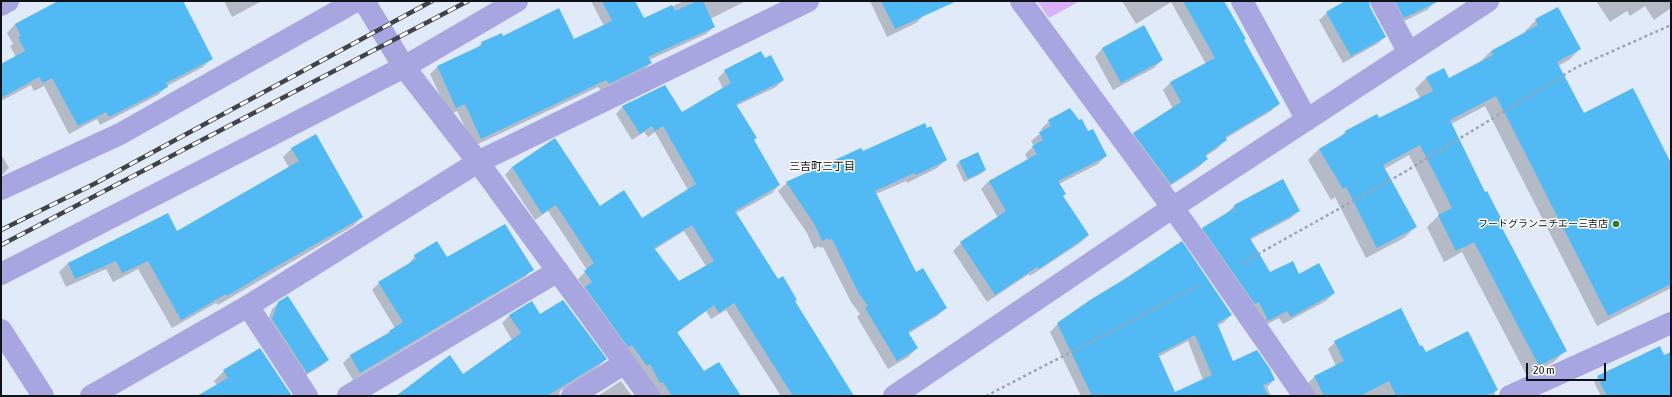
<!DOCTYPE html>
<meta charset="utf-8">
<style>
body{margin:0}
#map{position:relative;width:1672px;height:397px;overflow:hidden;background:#e1eaf9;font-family:"Asap Condensed",sans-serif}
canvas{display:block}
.frame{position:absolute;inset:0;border:2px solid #0f1217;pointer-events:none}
.scale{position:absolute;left:1526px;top:363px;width:80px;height:18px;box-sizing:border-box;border:2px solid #0f1217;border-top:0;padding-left:5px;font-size:12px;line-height:14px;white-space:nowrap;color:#0f1217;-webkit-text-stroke:3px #fff;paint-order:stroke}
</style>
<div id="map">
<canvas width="1672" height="397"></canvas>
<div class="frame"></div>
<div class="scale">20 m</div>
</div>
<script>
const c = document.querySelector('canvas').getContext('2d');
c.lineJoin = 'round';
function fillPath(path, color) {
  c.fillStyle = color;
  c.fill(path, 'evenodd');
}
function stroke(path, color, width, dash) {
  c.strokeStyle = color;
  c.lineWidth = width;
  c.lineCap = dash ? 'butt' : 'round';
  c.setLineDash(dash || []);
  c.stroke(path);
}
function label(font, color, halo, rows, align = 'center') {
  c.font = font + ' "Asap Condensed","Noto Sans JP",sans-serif';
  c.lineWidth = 3;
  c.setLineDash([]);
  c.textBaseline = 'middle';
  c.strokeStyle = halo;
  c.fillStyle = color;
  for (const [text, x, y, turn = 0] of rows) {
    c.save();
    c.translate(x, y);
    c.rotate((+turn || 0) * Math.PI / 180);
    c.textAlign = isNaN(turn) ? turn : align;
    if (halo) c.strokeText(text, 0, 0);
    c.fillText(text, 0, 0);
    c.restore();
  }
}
const green = new Path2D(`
 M1037,1h43l-31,17z`);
const shadow = new Path2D(`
 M60,1h127l-4,2 29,55 -9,9 -36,19 -9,9 -58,30 -3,-6 -28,15 -25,-48 -10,5 -3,-6 -30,16v-37l15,-7 -6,-11 3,-2 -6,-11 8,-9z
 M224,1h38l-30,16z
 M591,1h43l9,18 41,-18h62l-36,18 4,8 -8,7 -57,26 2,3 -8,7 -41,21 -4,-4 -124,59 -17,-35 -8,4 -19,-41 7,-7 39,-18 6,-6 21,-6 71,4 30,-15z
 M870,1h78l-24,14 -8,8 -29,14z
 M1122,1h101l20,40 36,62 -8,8 -46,28 -7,9 -13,9 2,2 -8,8 -37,24 -36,-49 8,-8 39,-25 -10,-19 8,-8 35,-18 -35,-62 -35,22z
 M1347,1h21l1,6 16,30 -8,7 -34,19 -24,-43 8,-7z
 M1382,1h52l1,1 -8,8 -31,15z
 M1596,1h75v7l-17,12 -9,-14 -15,10 -3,-5 -17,11z
 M1536,20l44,29 -11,11 -11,6 25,49 88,50v123l-74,38 -112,-220 -34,18 50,105 64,122 -11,11 -27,14 -65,-124 -18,10 -17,-35 12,-12 -30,-60 -25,14 31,58 -11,11 -38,20 -31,-61 -4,3 -23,-40 11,-11 21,-12 5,-5 31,-17 2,4 42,-21 -5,-9 11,-11 18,-9 5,11 31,-18 11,-11 35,-18 -1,-2z
 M1144,27l18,33 -8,8 -41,22 -18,-33 7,-8z
 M765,59l18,21 -7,7 -40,19 17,35 26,44 -7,8 -37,21 42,66 17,21 53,95h-66l-55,-86 -15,9 -5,-8 -29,22 27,40 36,23h-88l-74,-101 6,-7 -6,-9 9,-9 -39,-59 -13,9 -30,-45 7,-8 88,40 41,12 47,-29 -33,-58 -7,5 -4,-5 -12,8 -16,-26 7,-8 59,8 41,-25 -5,-11 7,-7zM684,231l22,35 -28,16 -24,-32z
 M1049,121l38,12 19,23 -8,8 -39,20 3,13 26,38 -8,8 -50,33 -1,-2 -42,28 -34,-51 8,-8 37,-25 -17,-29 8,-8 39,-21 -3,-6 9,-8 -3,-5 12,-10 -2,-2z
 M292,148l70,69 -9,9 -135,79 -2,-2 -44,25 -34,-59 -25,13 -7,-13 -40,18 -7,-15 9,-9 109,-31 112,-64 -6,-11z
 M862,153l84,7 -9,8 -30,15 -1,-2 -30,13 40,80 30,34 -9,8 -29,18 9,14 -9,9 -20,12 -31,-52 3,-3 -9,-12 -28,-55 -3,1 -1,-2 -5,3 -7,-16 -29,-42 9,-8z
 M1,154l8,14 -8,8z
 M960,161l25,9 -4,4 -17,8 -8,-17z
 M1282,180l17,30 -8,8 -41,22 20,34 29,1 35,18 -8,8 -43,23 -4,-6 -19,10 -65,-92 8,-8 23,-14 8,-8z
 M415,256l32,3 85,11 -7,7 -172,103 -10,-17 7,-7 35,-20 10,-8 -23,-38 7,-7 29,-18z
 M532,302l8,14 66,43 -8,8 -38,24 -1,5h-161l65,-21 49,-35 -10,-17 7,-7z
 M279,303l49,57 -7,6 -21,13 -34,-53 6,-17z
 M1231,315l-7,7 -7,4 16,36 41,18 -7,7 4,9h-190l-31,-64 8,-8zM1188,341l15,39 -29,14 -16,-37z
 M1335,342l85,5 5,6 69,31 1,12h-182l-6,-12 8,-8 21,-10 -8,-17z
 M1671,353v43h-70l-7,-14 8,-8z
 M224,371l67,25h-92l18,-11 -3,-4z
 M621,381l11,15h-34z`);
const building = new Path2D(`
 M58,1h125l30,58 -47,24 2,4 -59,30 -3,-5 -28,14 -26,-48 -9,5 -4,-6 -38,21v-34l24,-13 -7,-14 3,-1 -6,-12z
 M602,1h33l9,17 28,-13 3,6 22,-10h6l12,26 -67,30 4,6 -43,21 -3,-4 -125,59 -16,-35 -9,4 -19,-42 45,-21 -1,-3 21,-9 1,3 56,-28 15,31 38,-18z
 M881,1h76l-62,28z
 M1183,1h41l22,38 -2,1 36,64 -55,33 2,3 -22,15 3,4 -37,25 -38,-51 48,-31 -11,-20 45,-24z
 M1345,1h24l1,6 16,30 -35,19 -25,-44z
 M1395,1h44l-35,17z
 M1558,7l23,42 -24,13 27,51 49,-25 38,75v121l-63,32 -112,-220 -46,24 35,72 2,-1 18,35 -3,2 65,123 -28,15 -65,-124 -18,9 -18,-36 14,-7 -32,-63 -37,20 34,62 -40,21 -31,-61 -3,2 -24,-40 27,-16 -1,-2 32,-17 2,4 54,-27 -7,-14 18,-9 5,10 44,-23 -2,-4 47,-26 -3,-6z
 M1144,25l19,35 -42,23 -19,-35z
 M761,51l4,7 6,-3 13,25 -48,24 21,34 -3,2 26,45 -45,26 43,68 5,-3 14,24 -2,1 59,95h-61l-59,-93 -15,10 -5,-8 -37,27 27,39 15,-9 22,34h-69l-9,-14 -3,1 -10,-19 -3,2 -15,-21 -4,2 -43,-60 7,-5 -8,-11 10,-8 -38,-58 -14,9 -30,-47 43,-29 45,68 24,-16 18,28 54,-34 -33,-58 -8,5 -3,-5 -12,8 -18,-28 43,-21 17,27 49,-29 -7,-13zM692,225l22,36 -35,20 -25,-33z
 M1070,108l9,12 3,-1 6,12 5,-2 14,27 -49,25 8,13 -3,2 26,39 -50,34 -2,-2 -42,28 -35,-53 46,-31 -17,-30 48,-27 -5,-8 11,-6 -4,-8 12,-6 -3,-6z
 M925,123l2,5 4,-2 16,34 -31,15 -2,-2 -39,18 41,81 7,-4 24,40 -39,24 10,16 -21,13 -32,-53 3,-2 -9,-12 -27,-55 -3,1 -1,-2 -6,3 -7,-16 -29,-43 75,-34 2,3z
 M316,134l47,83 -91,52 -45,27 -1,-2 -45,26 -33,-59 -26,12 -6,-12 -41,18 -7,-16 100,-50 9,18 122,-70 -8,-13z
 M978,152l8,18 -18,9 -9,-18z
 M1283,179l17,32 -50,27 20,34 23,-11 6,13 20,-11 16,30 -44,24 -4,-6 -19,10 -9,-19 -4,2 -53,-76 33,-20 -1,-3z
 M505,224l29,46 -174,103 -10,-18 40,-23 -1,-1 14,-9 -25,-40 38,-23 -2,-4 23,-14 10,16z
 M1182,241l50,74 -15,8 16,38 24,-11 13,19 5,11 -12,5 5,11h-176l-35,-73 33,-23 33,-20zM1195,335l17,40 -37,17 -17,-38z
 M288,296l41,64 -22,13 -35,-54 6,-17z
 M563,300l44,59 -60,37h-151l54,-41 13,19 58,-41 -12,-18 23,-14 8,13z
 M1401,308l19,38 2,-1 4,7 42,-21 30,59 -12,6h-90l-7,-15 -29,15h-36l-10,-20 30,-15 -10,-20z
 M1660,346l4,9 7,-3v44h-64l-10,-20z
 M260,348l32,48h-95l31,-18 -5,-8z`);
const path = new Path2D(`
 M1242,263l161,-90 174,-106 94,-42
 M986,396l212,-110`);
const minor = new Path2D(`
 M364,1l40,66 74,95 171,234
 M1021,1l165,225 118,170
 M1242,1l65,119
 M1381,1l28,52
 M1,5l7,-4
 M1,189l119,-55 236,-133
 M1,274l403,-207 113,-66
 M248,306l59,90
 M1,330l42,66
 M91,396l157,-90 230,-144 330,-161
 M348,396l210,-125
 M572,396l53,-33
 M894,396l278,-188 316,-207
 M1510,396l161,-73`);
const rail = new Path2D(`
 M1,230l93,-46 338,-183
 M1,245l467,-244`);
const markers = [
 [1616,224,4,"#387b1d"]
];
const poiNames = [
 ["フードグランニチエー三吉店",1608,224]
];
const neighbourhoodNames = [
 ["三吉町三丁目",822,167]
];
fillPath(green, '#dab0fa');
fillPath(shadow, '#0003');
fillPath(building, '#51baf4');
stroke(path, '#9ea5b0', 2.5, [3, 3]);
stroke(minor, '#a7a6e1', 22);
stroke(rail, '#3f434a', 4.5);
stroke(rail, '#fff', 3, [9]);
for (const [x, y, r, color] of markers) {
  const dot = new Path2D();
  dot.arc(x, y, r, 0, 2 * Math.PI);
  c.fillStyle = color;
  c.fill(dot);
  stroke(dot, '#fff', 1.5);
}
label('10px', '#0f1217', '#fff', poiNames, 'right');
label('11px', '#0f1217', '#fff', neighbourhoodNames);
</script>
